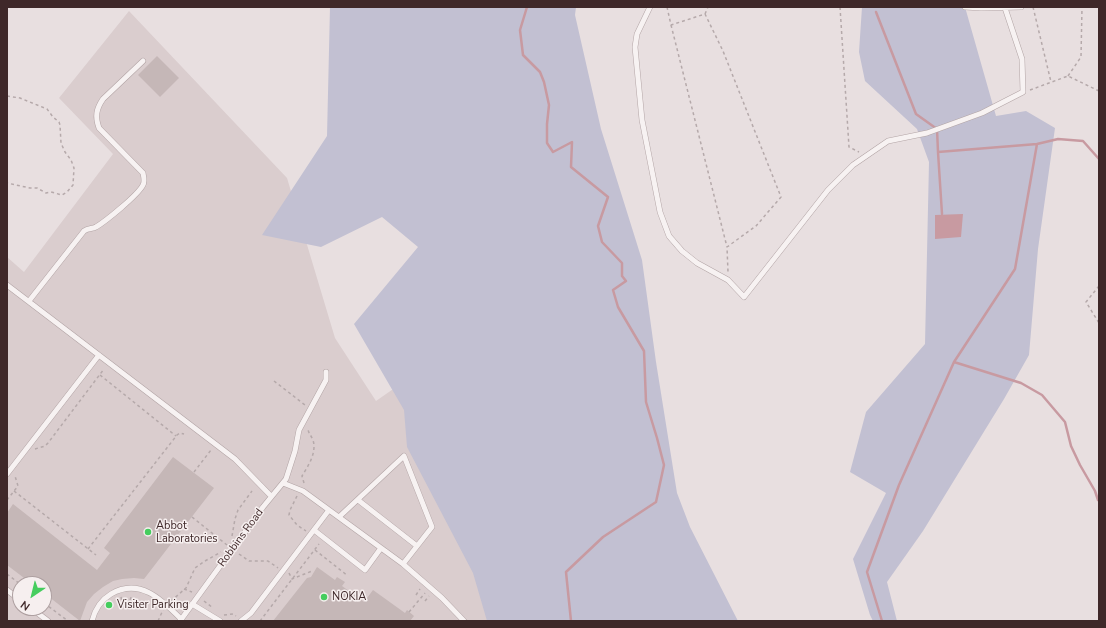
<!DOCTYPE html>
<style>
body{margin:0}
#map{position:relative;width:1106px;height:628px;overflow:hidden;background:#e8dfe0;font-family:"Nunito Sans",sans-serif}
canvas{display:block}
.frame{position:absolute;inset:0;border:8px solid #3f2829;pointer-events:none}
.north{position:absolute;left:12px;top:576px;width:40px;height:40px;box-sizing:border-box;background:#f6efef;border:1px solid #ad9fa0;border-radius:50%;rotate:215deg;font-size:11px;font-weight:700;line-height:16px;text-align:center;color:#3f2829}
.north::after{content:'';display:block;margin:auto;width:14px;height:18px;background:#45cd5e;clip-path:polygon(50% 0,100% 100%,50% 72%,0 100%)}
</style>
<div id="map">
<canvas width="1106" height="628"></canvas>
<div class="frame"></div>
<div class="north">N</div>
</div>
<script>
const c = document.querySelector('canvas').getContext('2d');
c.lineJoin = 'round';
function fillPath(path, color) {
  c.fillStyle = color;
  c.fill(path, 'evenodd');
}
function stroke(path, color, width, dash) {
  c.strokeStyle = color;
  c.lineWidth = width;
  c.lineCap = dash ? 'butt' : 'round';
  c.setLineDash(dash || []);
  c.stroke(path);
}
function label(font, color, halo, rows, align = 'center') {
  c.font = font + ' "Nunito Sans",sans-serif';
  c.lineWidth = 3;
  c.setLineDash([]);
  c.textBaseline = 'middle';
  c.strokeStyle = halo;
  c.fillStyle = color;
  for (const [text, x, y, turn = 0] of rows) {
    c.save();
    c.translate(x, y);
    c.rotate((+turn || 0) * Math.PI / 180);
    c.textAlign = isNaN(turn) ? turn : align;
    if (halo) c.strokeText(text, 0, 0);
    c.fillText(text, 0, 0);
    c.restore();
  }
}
const built = new Path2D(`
 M129,11l158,167 48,160 41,63 33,-23 139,243h-541v-364l17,15 89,-118 -54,-56zM20,584h24v24h-24z`);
const green = new Path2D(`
 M330,7h246l-1,8 26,114 41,131 14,102 21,131 13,34 48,94h-251l-14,-48 -66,-126 -3,-37 -50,-86 64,-77 -36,-30 -61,30 -59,-12 65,-99z
 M862,7h103l31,109 30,-5 29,17 -17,121 -9,106 -25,44 -81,132 -36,51 10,39h-24l-3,-6 -17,-56 33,-66 -36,-21 16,-60 59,-68 4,-182 -12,-33 -52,-48 -6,-29z`);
const water = new Path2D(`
 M963,214l-2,23 -26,2v-24z`);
const stream = new Path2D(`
 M527,7l-7,23 3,25 17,17 4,10 5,23 -2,19v19l6,9 19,-10 -1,25 37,30 -10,29 4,16 20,21v13l4,5 -13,9 5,17 26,44 2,51 11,36 7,27 -8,37 -53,35 -37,35 5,49
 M876,12l40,102 21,15 1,23 99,-8 -22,125 -61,93 -55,123 -32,87 15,49
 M1037,144l21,-5 25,2 16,18
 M938,152l4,62
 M954,362l67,21 21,12 23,27 6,24 9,19 15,26 3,9h1`);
const building = new Path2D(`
 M157,56l22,22 -19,19 -22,-22z
 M173,457l41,31 -70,91 -10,-1 -12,1 -9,2 -10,6 -9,7 -7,8 -7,19 -36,-28v-9h-12l-25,-19v-52l6,-9 84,66 13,-17 -6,-5z
 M317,567l18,13 2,-3 8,5 -3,4 22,16 9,-12 32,23 2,-3 7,6 -4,5h-137l34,-43 4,-1z`);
const path = new Path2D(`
 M667,7l4,18 34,-11 18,37 58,146 -25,29 -29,21 1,25
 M840,7l9,140 10,5
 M1033,7l18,75
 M705,14l3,-7
 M671,25l56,222
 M1068,76l13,-19 1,-50
 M1030,90l38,-14 31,15
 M7,96l13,2 27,11 6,8 6,5 1,3 1,18 4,9 6,8 3,8 -1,17 -6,7 -5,3 -11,-3 -5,1 -9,-5h-7l-23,-5
 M1099,286l-13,16 13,21
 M100,375l76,61
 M274,381l31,24
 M35,449l10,-3 3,-3 56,-74
 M194,472l17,-22
 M304,483l-2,-7c6,-10 15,-23 11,-36 -2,-5 -5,-7 -5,-12
 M14,491l82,64
 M297,496l-7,14 -1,5 8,10 9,6
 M7,500l11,-14 -3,-10
 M192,517l35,28
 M232,536l3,-17 3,-9 14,-19
 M88,549l89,-114 3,-2 4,1
 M315,550l33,26
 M239,554l10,7h19l10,7
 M289,573l3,6 20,-8
 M7,574l13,10
 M184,589l8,3
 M416,595l4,-6
 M121,597l1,5
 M130,600l2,-5
 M171,601l15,-13 9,-20 10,-7 16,-9
 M204,601l9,7
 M425,601l4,-5
 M44,603l24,18
 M409,612l16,-19
 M224,615l9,-1 3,2
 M158,621l5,-11
 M260,621l59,-77`);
const service = new Path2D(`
 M650,7l-13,27 -2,13 7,73 18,92 9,24 13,15 15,12 31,17 16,17 84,-107 25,-25 35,-24 39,-8 55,-20 41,-21 -1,-33 -17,-51
 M965,7l16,1 40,-1
 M7,285l228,174 36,37
 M29,301l55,-70c4,-3 8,-2 12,-4 10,-6 42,-32 47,-42 2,-3 1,-7 0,-12l-44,-45c-4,-11 -3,-19 4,-29l40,-38
 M7,474l92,-119
 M283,483l20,8 100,73 39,34 22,23
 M358,500l59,46
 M339,517l65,-61 28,71 -29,37
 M314,530l51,40 16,-22
 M7,590l13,10
 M192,604l28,17
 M31,608l17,13
 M92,621c3,-12 9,-21 19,-27 29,-17 51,6 70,25
 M180,621l83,-114 23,-28 9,-28 4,-21 27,-50v-8
 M241,621l10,-8 78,-103`);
const markers = [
 [148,532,4,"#45cd5e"],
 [324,597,4,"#45cd5e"],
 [109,605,4,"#45cd5e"]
];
const poiNames = [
 ["Abbot",156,526],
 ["Laboratories",156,539],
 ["NOKIA",332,597],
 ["Visiter Parking",117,605]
];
const streetNames = [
 ["Robbins Road",241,538,-54]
];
fillPath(built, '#dacdce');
fillPath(green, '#c2c0d2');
fillPath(water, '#c89aa1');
stroke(stream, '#c89aa1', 2.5);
fillPath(building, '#c5b7b7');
stroke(service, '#b2a4a5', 6);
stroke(path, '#b5a9aa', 1.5, [3, 3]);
stroke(service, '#f7f2f2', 5);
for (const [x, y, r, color] of markers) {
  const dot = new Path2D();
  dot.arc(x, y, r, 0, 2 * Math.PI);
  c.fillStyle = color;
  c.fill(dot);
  stroke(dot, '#f6efef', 1.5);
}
label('11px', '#3f2829', '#f6efef', poiNames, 'left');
label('11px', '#3f2829', '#f6efef', streetNames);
</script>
